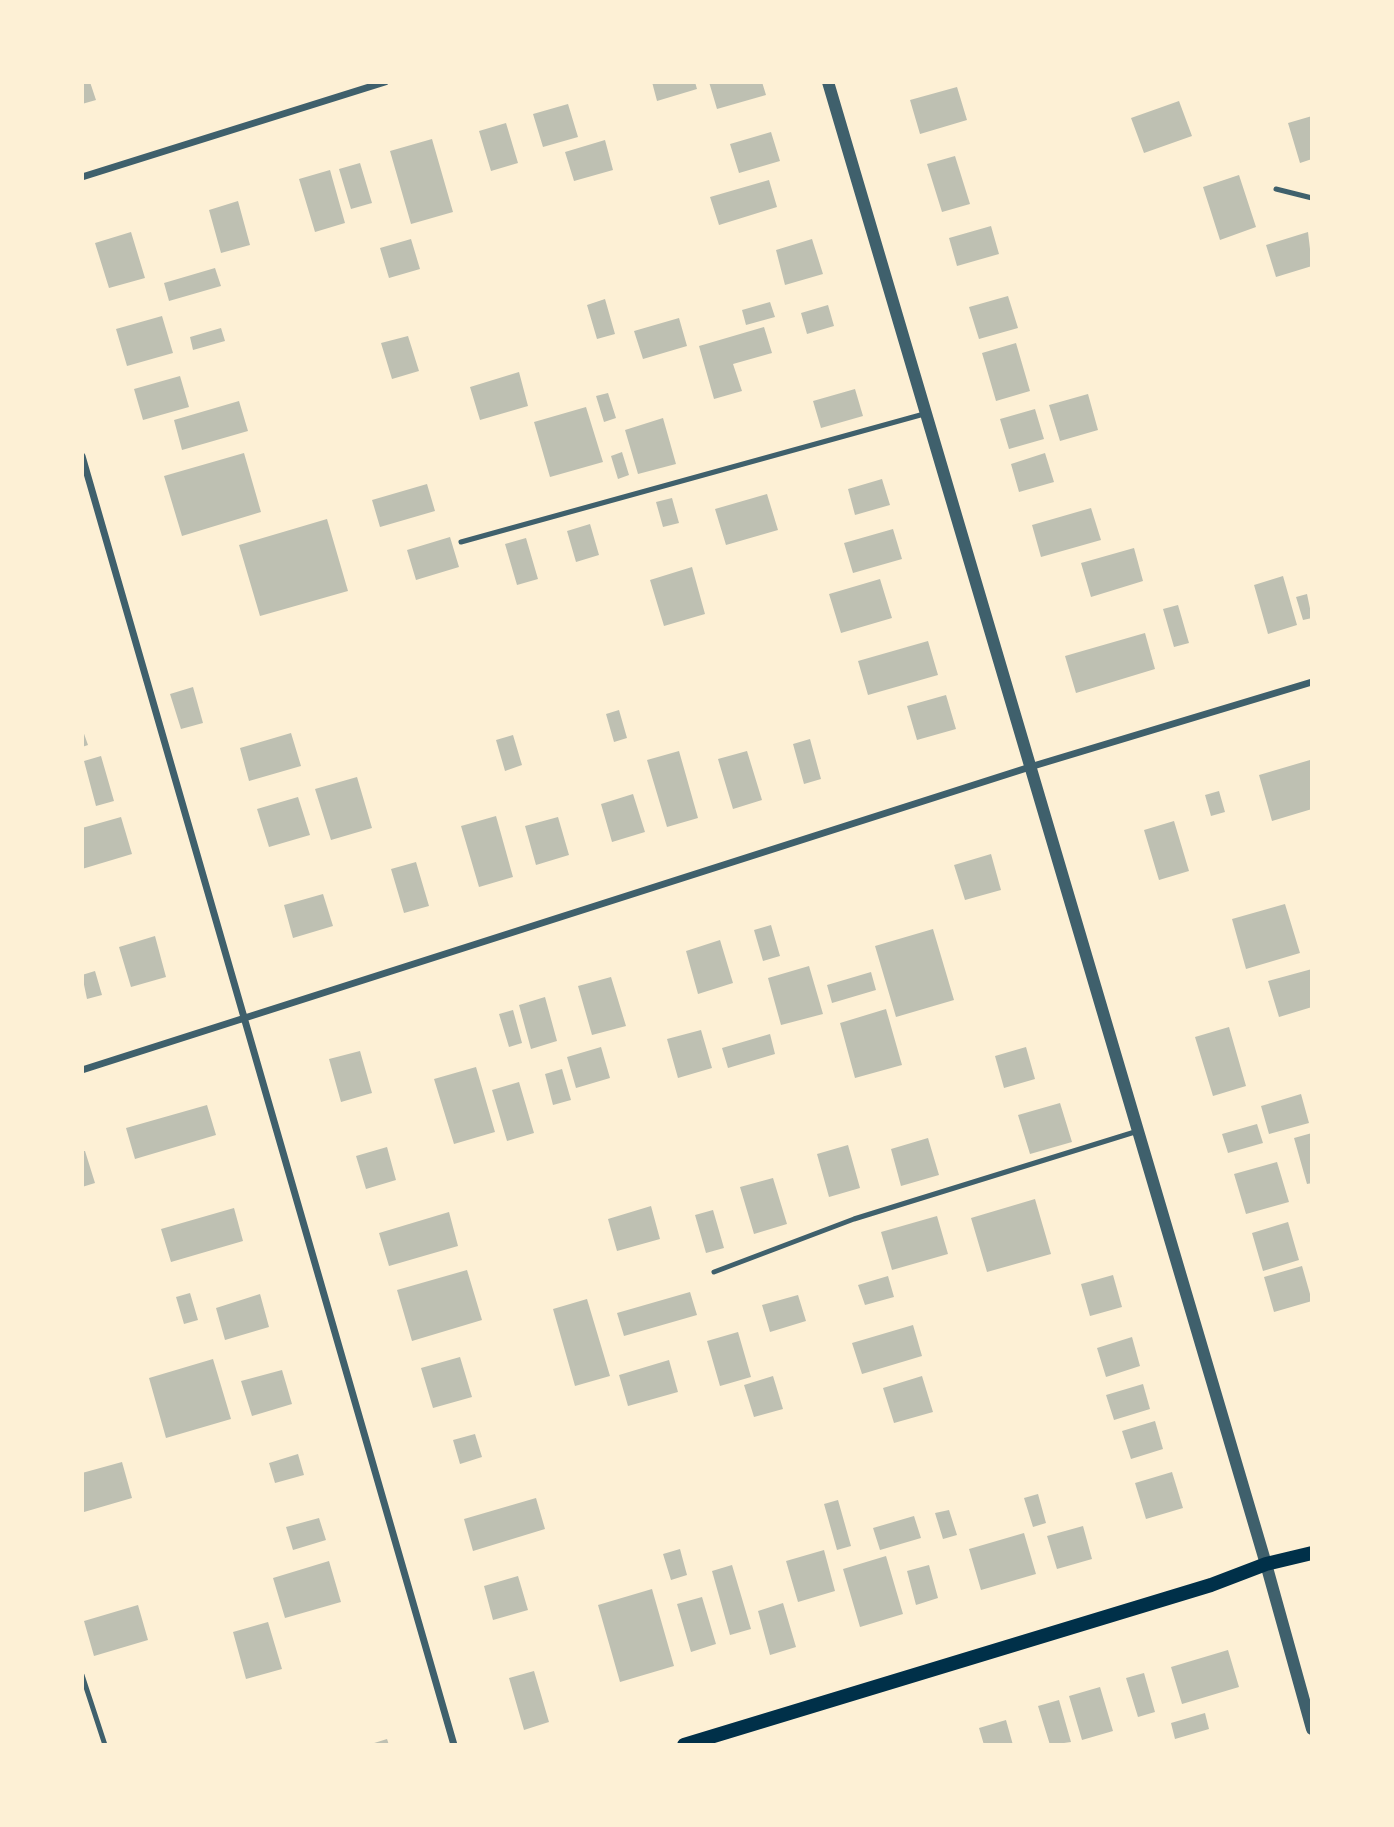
<!DOCTYPE html>
<style>
body{margin:0}
#map{position:relative;width:1394px;height:1827px;overflow:hidden;background:#fdf0d5;font-family:Raleway,sans-serif}
canvas{display:block}
.frame{position:absolute;inset:0;border:84px solid #fdf0d5;pointer-events:none}
</style>
<div id="map">
<canvas width="1394" height="1827"></canvas>
<div class="frame"></div>
</div>
<script>
const c = document.querySelector('canvas').getContext('2d');
c.lineJoin = 'round';
function fillPath(path, color) {
  c.fillStyle = color;
  c.fill(path, 'evenodd');
}
function stroke(path, color, width, dash) {
  c.strokeStyle = color;
  c.lineWidth = width;
  c.lineCap = dash ? 'butt' : 'round';
  c.setLineDash(dash || []);
  c.stroke(path);
}
const building = new Path2D(`
 M82,82h8l6,18 -14,4z
 M652,82h43l2,7 -40,12z
 M709,82h53l4,13 -49,14z
 M957,87l10,33 -47,14 -10,-34z
 M1179,101l13,35 -48,17 -13,-35z
 M568,104l10,33 -35,10 -10,-33z
 M1312,116v43l-12,4 -12,-40z
 M506,123l12,40 -27,8 -12,-40z
 M771,132l9,29 -41,12 -9,-29z
 M432,139l21,73 -42,12 -21,-73z
 M605,140l8,30 -39,11 -9,-29z
 M955,156l15,48 -28,8 -15,-48z
 M360,163l12,40 -21,6 -12,-40z
 M330,170l15,53 -30,9 -16,-53z
 M1239,175l17,52 -36,13 -17,-53z
 M769,180l8,27 -58,18 -9,-28z
 M238,201l12,44 -29,8 -12,-43z
 M991,226l8,28 -42,12 -8,-28z
 M131,232l14,46 -36,10 -14,-45z
 M1308,232l4,34 -36,11 -10,-32z
 M411,239l9,30 -31,9 -9,-30z
 M812,239l11,35 -38,11 -9,-35z
 M215,268l6,18 -52,15 -5,-18z
 M1008,296l10,32 -39,11 -10,-32z
 M605,299l10,35 -18,5 -10,-34z
 M770,302l5,15 -29,8 -4,-15z
 M828,305l6,21 -27,8 -6,-21z
 M162,316l11,37 -46,13 -11,-37z
 M679,318l8,28 -44,13 -9,-28z
 M764,327l8,26 -39,11 9,27 -28,8 -15,-53z
 M221,328l4,13 -32,9 -3,-13z
 M408,336l11,35 -27,8 -11,-36z
 M1016,343l14,48 -34,10 -14,-48z
 M519,372l9,34 -48,14 -10,-33z
 M180,376l9,31 -46,13 -9,-31z
 M855,389l8,27 -42,12 -8,-27z
 M608,393l8,25 -12,4 -8,-26z
 M1088,394l10,36 -38,11 -11,-36z
 M239,401l9,30 -66,19 -8,-30z
 M586,407l17,55 -53,15 -16,-55z
 M1035,409l9,30 -35,10 -9,-30z
 M663,418l13,46 -38,10 -13,-44z
 M622,452l7,23 -11,4 -7,-23z
 M244,453l17,59 -79,24 -18,-60z
 M1045,453l9,29 -35,10 -8,-28z
 M882,479l8,26 -35,10 -7,-26z
 M427,484l8,27 -55,16 -8,-27z
 M767,494l11,36 -52,15 -11,-36z
 M672,498l7,25 -16,4 -7,-25z
 M1091,508l10,32 -60,17 -9,-32z
 M327,519l21,72 -88,25 -21,-71z
 M590,524l9,31 -23,7 -9,-31z
 M893,529l9,30 -49,14 -9,-30z
 M450,537l9,30 -43,13 -9,-30z
 M526,538l12,41 -21,6 -12,-41z
 M1134,548l9,33 -52,16 -10,-34z
 M692,567l13,47 -41,12 -14,-46z
 M1283,576l14,49 -29,9 -14,-49z
 M880,579l12,39 -51,15 -12,-39z
 M1307,594l5,24 -9,2 -7,-23z
 M1178,605l11,38 -15,4 -11,-38z
 M1145,633l10,36 -79,24 -11,-37z
 M928,641l10,34 -70,20 -10,-34z
 M193,687l10,36 -22,6 -11,-35z
 M946,695l10,34 -39,11 -10,-34z
 M619,710l8,28 -13,4 -8,-28z
 M82,728l6,17 -6,2z
 M291,733l10,33 -52,15 -9,-33z
 M513,735l9,30 -17,6 -9,-31z
 M810,739l11,40 -17,5 -11,-40z
 M679,751l19,67 -31,9 -20,-67z
 M747,751l15,49 -29,9 -15,-50z
 M101,756l13,45 -18,5 -12,-45z
 M1310,760l2,49 -40,12 -13,-46z
 M357,777l15,51 -41,12 -16,-51z
 M1219,791l6,21 -14,4 -6,-21z
 M633,794l12,38 -33,10 -11,-38z
 M298,797l12,38 -41,12 -12,-38z
 M496,816l17,61 -34,10 -18,-61z
 M121,817l11,37 -50,15v-41z
 M558,817l11,38 -33,10 -11,-39z
 M1174,821l15,50 -30,9 -15,-50z
 M991,854l10,36 -36,10 -11,-35z
 M416,862l13,44 -25,7 -13,-44z
 M323,894l10,32 -40,12 -9,-33z
 M1285,904l15,49 -54,16 -14,-50z
 M771,925l9,31 -17,5 -9,-31z
 M933,929l21,71 -58,17 -21,-71z
 M155,936l11,41 -35,10 -12,-40z
 M720,940l13,43 -35,11 -12,-43z
 M809,966l14,48 -42,11 -13,-47z
 M1312,969v38l-33,10 -11,-36z
 M95,971l7,24 -15,4 -5,-24z
 M871,972l5,18 -44,13 -5,-18z
 M611,977l15,49 -34,9 -14,-49z
 M545,997l12,44 -26,8 -12,-44z
 M886,1009l16,56 -47,13 -15,-55z
 M513,1010l9,33 -13,4 -10,-33z
 M1229,1027l17,59 -33,10 -18,-59z
 M701,1030l11,38 -34,10 -11,-39z
 M770,1034l5,20 -47,14 -6,-20z
 M601,1047l9,31 -34,10 -9,-31z
 M1026,1047l9,32 -31,9 -9,-32z
 M360,1051l12,42 -31,9 -12,-43z
 M476,1067l19,65 -41,12 -20,-65z
 M562,1069l9,31 -18,5 -8,-31z
 M519,1082l15,51 -27,8 -15,-51z
 M1301,1094l8,29 -40,11 -8,-28z
 M1060,1103l12,39 -42,12 -12,-39z
 M207,1105l9,30 -81,24 -9,-31z
 M1257,1124l6,19 -35,10 -6,-19z
 M1312,1133v50l-5,1 -13,-46z
 M928,1138l11,37 -38,11 -10,-37z
 M848,1145l12,43 -31,9 -12,-43z
 M387,1147l9,33 -30,9 -10,-33z
 M82,1151h3l10,32 -13,4z
 M1277,1162l12,40 -43,12 -12,-40z
 M773,1178l14,46 -33,10 -14,-47z
 M1035,1199l16,55 -64,18 -16,-54z
 M651,1206l9,33 -43,12 -9,-32z
 M234,1208l9,33 -72,21 -10,-33z
 M713,1210l11,38 -18,5 -11,-38z
 M449,1212l9,34 -69,20 -10,-33z
 M937,1216l11,38 -56,16 -11,-38z
 M1288,1222l11,38 -36,11 -11,-38z
 M1302,1266l10,35 -38,11 -10,-35z
 M467,1270l15,50 -70,21 -15,-51z
 M1113,1275l9,32 -32,9 -9,-32z
 M888,1276l6,21 -29,8 -7,-20z
 M690,1292l7,23 -73,21 -7,-23z
 M190,1293l8,27 -14,4 -8,-27z
 M260,1294l9,33 -44,13 -9,-32z
 M798,1295l8,26 -36,11 -8,-27z
 M587,1299l23,77 -35,10 -22,-77z
 M913,1325l9,31 -60,18 -10,-31z
 M738,1332l13,45 -31,9 -13,-45z
 M1132,1337l8,29 -34,11 -9,-29z
 M460,1357l12,40 -39,11 -12,-40z
 M213,1359l18,60 -65,19 -17,-60z
 M669,1360l9,32 -50,14 -9,-31z
 M282,1370l10,34 -40,12 -11,-35z
 M773,1376l10,33 -29,8 -10,-32z
 M922,1376l11,36 -39,11 -11,-35z
 M1143,1384l7,25 -36,11 -8,-25z
 M1155,1421l8,28 -32,10 -9,-28z
 M475,1434l7,23 -22,7 -7,-24z
 M298,1454l6,21 -29,8 -6,-20z
 M122,1462l10,36 -48,14 -2,-39z
 M1172,1472l11,36 -37,11 -11,-36z
 M1038,1494l8,29 -13,4 -9,-29z
 M536,1498l9,31 -72,22 -9,-32z
 M838,1500l13,46 -14,4 -13,-46z
 M949,1510l8,25 -14,4 -8,-26z
 M914,1516l7,22 -41,12 -7,-22z
 M319,1518l7,22 -33,10 -7,-23z
 M1083,1526l9,33 -35,10 -10,-33z
 M1024,1533l12,41 -55,16 -12,-41z
 M680,1549l7,26 -16,5 -8,-26z
 M824,1550l11,41 -37,11 -12,-41z
 M886,1556l17,58 -43,13 -17,-58z
 M329,1561l12,41 -56,16 -12,-40z
 M732,1565l19,64 -21,6 -18,-64z
 M929,1565l9,33 -22,7 -9,-34z
 M518,1576l10,34 -35,10 -9,-34z
 M652,1589l22,77 -54,16 -22,-77z
 M702,1597l14,47 -25,8 -14,-48z
 M783,1603l13,44 -26,8 -12,-44z
 M138,1605l10,35 -54,16 -10,-35z
 M268,1622l14,47 -36,10 -13,-47z
 M1228,1650l11,37 -57,17 -11,-37z
 M534,1671l15,51 -25,8 -15,-52z
 M1144,1673l11,39 -17,5 -12,-39z
 M1100,1687l13,44 -31,9 -13,-44z
 M1059,1700l12,42 -21,3 -12,-39z
 M1205,1713l4,16 -34,10 -4,-16z
 M1006,1720l7,25h-29l-5,-17z
 M387,1739l2,6h-18v-1z`);
const service = new Path2D(`
 M1276,189l36,9
 M461,542l463,-128
 M714,1272l140,-53 284,-88
 M82,1675l23,70`);
const minor = new Path2D(`
 M82,177l303,-95
 M82,456l372,1289
 M82,1070l948,-303 282,-85`);
const tertiary = new Path2D(`
 M828,82l438,1482 46,165`);
const secondary = new Path2D(`
 M684,1745l527,-160 55,-21 46,-11`);
fillPath(building, '#bec0b2');
stroke(service, '#3f606c', 5);
stroke(minor, '#3f606c', 7);
stroke(tertiary, '#3f606c', 12);
stroke(secondary, '#003049', 14);
</script>
